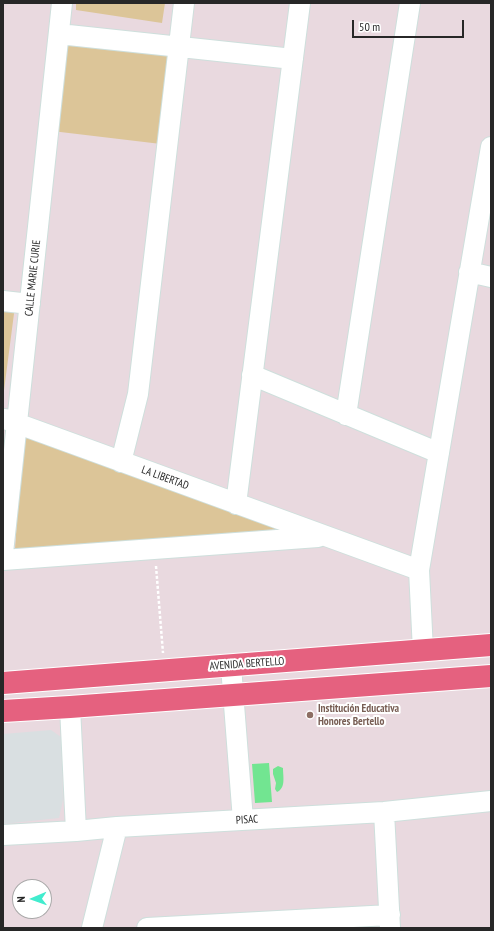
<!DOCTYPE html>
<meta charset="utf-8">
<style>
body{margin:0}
#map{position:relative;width:494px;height:931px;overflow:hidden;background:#e9d9df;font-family:"PT Sans Narrow",sans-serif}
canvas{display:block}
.frame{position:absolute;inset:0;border:4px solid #272727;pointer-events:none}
.north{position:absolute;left:12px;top:879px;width:40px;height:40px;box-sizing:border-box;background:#fff;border:1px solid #a9a9a9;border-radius:50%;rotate:268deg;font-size:11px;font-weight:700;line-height:16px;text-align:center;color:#272727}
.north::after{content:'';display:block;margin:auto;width:14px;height:18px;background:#42ecce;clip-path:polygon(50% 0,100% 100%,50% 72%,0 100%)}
.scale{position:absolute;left:352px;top:20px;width:112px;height:18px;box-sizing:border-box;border:2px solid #272727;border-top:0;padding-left:5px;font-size:12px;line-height:14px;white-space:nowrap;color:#272727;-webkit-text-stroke:3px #fff;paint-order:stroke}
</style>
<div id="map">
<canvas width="494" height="931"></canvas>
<div class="frame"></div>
<div class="north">N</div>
<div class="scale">50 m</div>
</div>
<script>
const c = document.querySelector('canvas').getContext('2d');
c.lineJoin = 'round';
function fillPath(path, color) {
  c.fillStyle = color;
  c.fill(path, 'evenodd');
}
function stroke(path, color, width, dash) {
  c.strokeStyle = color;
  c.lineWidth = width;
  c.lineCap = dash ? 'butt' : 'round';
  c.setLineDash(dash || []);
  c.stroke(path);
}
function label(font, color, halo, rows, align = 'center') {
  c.font = font + ' "PT Sans Narrow",sans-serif';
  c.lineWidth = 4;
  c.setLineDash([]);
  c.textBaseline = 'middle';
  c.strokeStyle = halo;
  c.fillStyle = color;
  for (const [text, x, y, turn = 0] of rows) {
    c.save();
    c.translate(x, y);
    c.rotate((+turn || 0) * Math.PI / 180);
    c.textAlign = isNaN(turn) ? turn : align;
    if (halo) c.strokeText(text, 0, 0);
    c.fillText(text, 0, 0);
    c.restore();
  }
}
const industrial = new Path2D(`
 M51,730l10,7 2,63 -4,18 -56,6v-90z`);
const green = new Path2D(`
 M76,3h89l-3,20 -86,-13z
 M61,41l111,10 -11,93 -109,-13z
 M3,305l12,1 -12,92z
 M22,436l260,93 -267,21z`);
const water = new Path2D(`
 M269,763l3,39 -17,1 -3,-39z
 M278,766l5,2c0,9 3,20 -6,24l-2,-3 1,-6 -3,-9v-5z`);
const path = new Path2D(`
 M156,566l7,87`);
const minor = new Path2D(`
 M59,34l234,25
 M469,272l22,5
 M3,301l27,3
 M252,375l187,78
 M346,415l64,-412
 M5,419l414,151
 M121,462l17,-68 46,-391
 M236,504l64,-501
 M3,553l59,-550
 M3,560l315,-23
 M423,651l-4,-81 72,-423
 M231,666l12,154
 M70,707l6,124
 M384,812l6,116
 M3,835l73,-4 41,-4 267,-15 107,-11
 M92,928l25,-101
 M147,928l243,-13`);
const major = new Path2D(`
 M3,683l488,-38
 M3,711l67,-4 421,-31`);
const markers = [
 [310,715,4,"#8d6e63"]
];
const streetNames = [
 ["CALLE MARIE CURIE",33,278,-84],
 ["LA LIBERTAD",165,478,20],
 ["AVENIDA BERTELLO",247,664,-4],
 ["PISAC",247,820,-3]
];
const educationNames = [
 ["Institución Educativa",318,709],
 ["Honores Bertello",318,722]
];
fillPath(industrial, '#d9dfe1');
fillPath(green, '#dcc598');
fillPath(water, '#72e591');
stroke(minor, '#cedfdc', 22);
stroke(major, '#fff', 24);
stroke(path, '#fff', 2.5, [3, 2]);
stroke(minor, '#fff', 20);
stroke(major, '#e5617f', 22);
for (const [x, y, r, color] of markers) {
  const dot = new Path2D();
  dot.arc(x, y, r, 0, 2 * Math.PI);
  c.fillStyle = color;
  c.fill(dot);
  stroke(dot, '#fff', 1.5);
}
label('11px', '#272727', '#fff', streetNames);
label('bold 11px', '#785e54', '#fff', educationNames, 'left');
</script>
